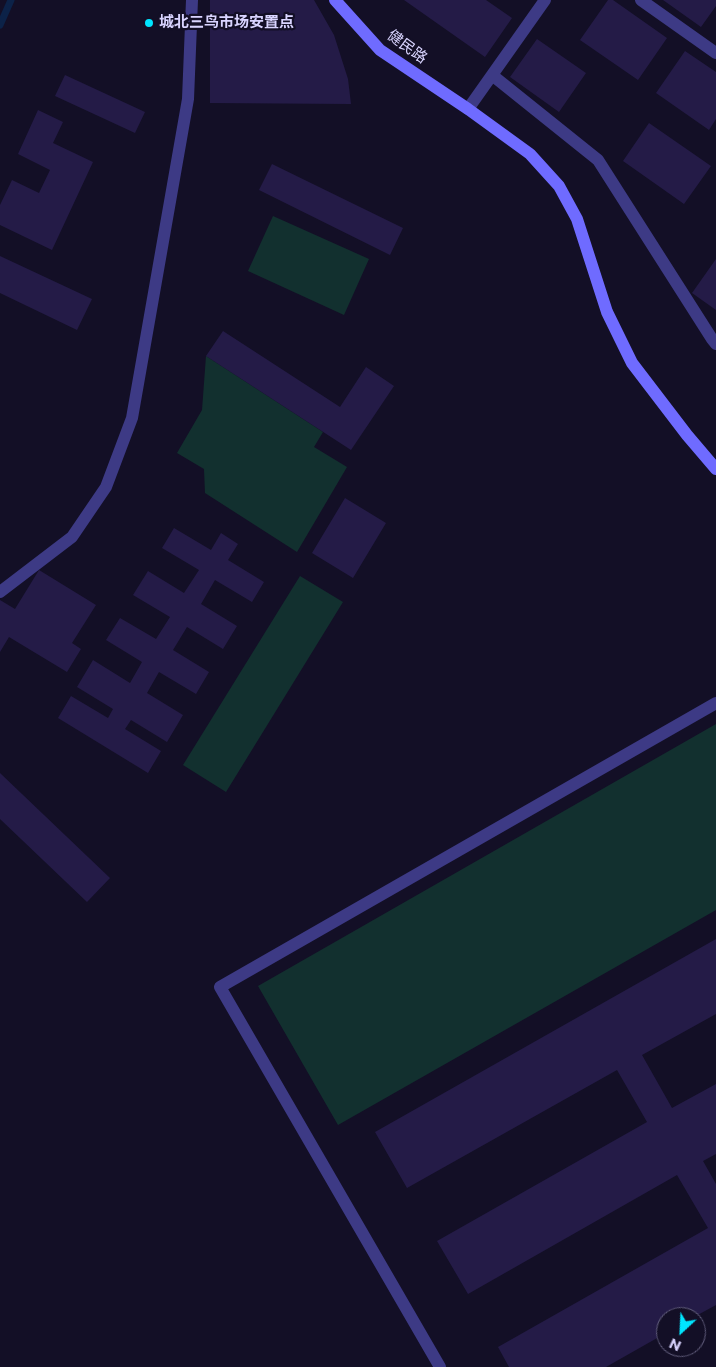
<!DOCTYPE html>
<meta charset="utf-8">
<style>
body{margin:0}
#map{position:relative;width:716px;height:1367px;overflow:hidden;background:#130f26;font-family:Montserrat,sans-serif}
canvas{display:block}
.north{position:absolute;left:656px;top:1307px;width:50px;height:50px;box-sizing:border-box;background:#130f26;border:1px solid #625e7d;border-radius:50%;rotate:205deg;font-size:14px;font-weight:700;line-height:20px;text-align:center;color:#d9d4ff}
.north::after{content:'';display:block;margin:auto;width:18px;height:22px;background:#00e5ff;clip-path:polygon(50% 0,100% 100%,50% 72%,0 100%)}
</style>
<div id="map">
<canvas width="716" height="1367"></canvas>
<div class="north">N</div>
</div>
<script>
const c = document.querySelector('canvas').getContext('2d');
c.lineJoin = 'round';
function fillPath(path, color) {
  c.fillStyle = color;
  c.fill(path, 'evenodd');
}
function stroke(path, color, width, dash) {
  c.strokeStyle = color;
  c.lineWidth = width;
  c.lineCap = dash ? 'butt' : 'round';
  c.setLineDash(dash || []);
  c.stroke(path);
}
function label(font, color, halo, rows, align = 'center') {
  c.font = font + ' Montserrat,"Noto Sans SC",sans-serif';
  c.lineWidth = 4.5;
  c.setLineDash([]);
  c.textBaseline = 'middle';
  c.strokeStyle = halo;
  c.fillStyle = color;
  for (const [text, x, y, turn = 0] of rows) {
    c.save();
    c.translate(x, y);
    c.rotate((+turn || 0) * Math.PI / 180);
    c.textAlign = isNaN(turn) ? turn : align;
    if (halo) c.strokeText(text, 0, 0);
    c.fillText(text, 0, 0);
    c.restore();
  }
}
const green = new Path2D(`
 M273,216l96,43 -25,56 -96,-44z
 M206,356l117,76 -9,15 33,20 -50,85 -92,-59 -1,-24 -27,-16 25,-43z
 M300,576l43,26 -117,190 -43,-27z
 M716,724v186l-378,215 -80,-139z`);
const stream = new Path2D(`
 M0,25l11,-25`);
const building = new Path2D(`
 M210,0h104l20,35 14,44 3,25 -141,-1z
 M404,0h82l26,18 -27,39z
 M608,0h5l54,38 -29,42 -58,-40z
 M663,0h53v6l-15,21z
 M537,39l49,34 -27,39 -49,-35z
 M685,51l31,21v47l-7,11 -53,-37z
 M65,75l80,37 -10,21 -80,-37z
 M38,110l25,12 -10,21 40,19 -41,88 -52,-25v-20l12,-25 27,13 11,-23 -32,-16z
 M649,123l62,43 -27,38 -61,-43z
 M272,164l131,64 -13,27 -131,-65z
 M0,256l92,43 -15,31 -77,-37z
 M716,259v51l-24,-17z
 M223,331l117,76 26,-40 28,19 -43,64 -145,-94z
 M345,498l41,25 -33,55 -41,-25z
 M174,528l37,22 10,-17 17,11 -10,16 36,22 -12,20 -37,-22 -14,24 36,22 -14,23 -36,-22 -14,23 36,22 -13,22 -37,-22 -12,21 36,22 -16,27 -36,-22 -6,9 36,22 -13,22 -90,-55 13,-22 37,22 5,-9 -36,-22 16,-27 37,23 12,-21 -36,-22 14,-22 36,21 14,-22 -37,-22 15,-24 36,22 15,-23 -37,-22z
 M39,570l57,35 -24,38 9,6 -14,23 -58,-35 -9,15v-52l15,9z
 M0,773l110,105 -23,24 -87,-83z
 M716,939v75l-74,41 30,53 44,-24v70l-13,7 13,23v121l-22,12h-28v16l-60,34h-97l-11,-20 210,-119 -31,-53 -209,119 -31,-53 210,-119 -30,-52 -210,118 -32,-56z`);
const lane = new Path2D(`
 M641,0l75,53
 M440,1367l-220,-380 496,-284`);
const street = new Path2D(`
 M492,75l106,85 114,179 4,5
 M468,109l77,-109
 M0,592l72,-55 34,-50 26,-69 56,-319 4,-99`);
const secondary = new Path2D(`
 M335,0l45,50 88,59 62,45 29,32 18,33 30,93 25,51 55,72 29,34`);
const markers = [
 [149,23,5,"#00e5ff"]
];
const poiNames = [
 ["城北三鸟市场安置点",159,23]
];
const streetNames = [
 ["健民路",407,47,36]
];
fillPath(green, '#12302f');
stroke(stream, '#0c2248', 7);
fillPath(building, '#241b47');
stroke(lane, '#3d3a85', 12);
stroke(street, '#3d3a85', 12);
stroke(secondary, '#6f6bff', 12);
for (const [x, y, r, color] of markers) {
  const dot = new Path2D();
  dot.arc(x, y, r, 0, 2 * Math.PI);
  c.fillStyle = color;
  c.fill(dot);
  stroke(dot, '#130f26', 2);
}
label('bold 15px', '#d9d4ff', '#130f26', poiNames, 'left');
label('15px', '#d9d4ff', '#130f26', streetNames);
</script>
